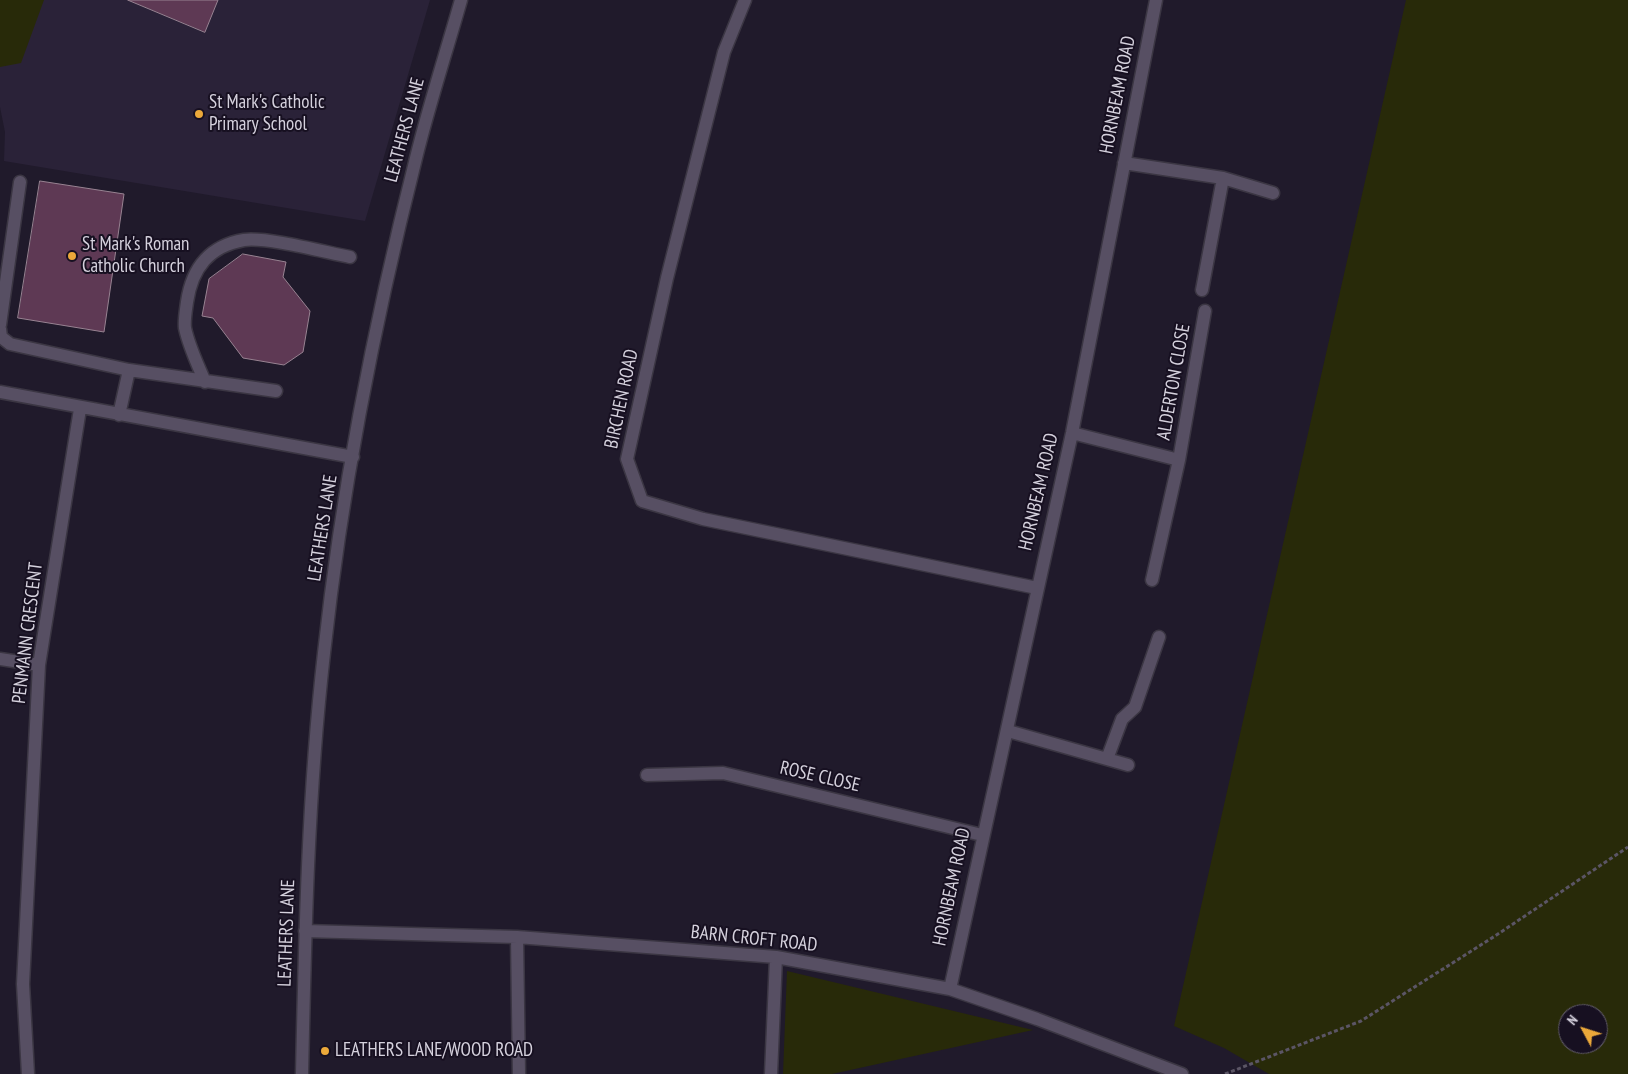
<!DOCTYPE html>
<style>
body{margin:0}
#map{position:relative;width:1628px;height:1074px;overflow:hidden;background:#201a2b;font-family:"PT Sans Narrow",sans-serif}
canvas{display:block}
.north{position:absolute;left:1558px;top:1004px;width:50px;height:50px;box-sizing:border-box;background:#171021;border:1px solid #635d6c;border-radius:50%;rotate:310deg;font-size:14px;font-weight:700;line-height:20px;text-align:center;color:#d5d1dd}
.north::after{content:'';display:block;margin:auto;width:18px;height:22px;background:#eca93a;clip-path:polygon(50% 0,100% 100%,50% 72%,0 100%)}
</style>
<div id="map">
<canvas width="1628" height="1074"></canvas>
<div class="north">N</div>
</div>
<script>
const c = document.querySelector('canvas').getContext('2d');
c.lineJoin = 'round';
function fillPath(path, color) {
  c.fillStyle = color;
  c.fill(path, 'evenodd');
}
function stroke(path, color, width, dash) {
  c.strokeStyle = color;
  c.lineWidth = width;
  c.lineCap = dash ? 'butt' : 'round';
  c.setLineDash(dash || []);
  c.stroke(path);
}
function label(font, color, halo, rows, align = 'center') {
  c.font = font + ' "PT Sans Narrow",sans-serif';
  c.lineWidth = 4;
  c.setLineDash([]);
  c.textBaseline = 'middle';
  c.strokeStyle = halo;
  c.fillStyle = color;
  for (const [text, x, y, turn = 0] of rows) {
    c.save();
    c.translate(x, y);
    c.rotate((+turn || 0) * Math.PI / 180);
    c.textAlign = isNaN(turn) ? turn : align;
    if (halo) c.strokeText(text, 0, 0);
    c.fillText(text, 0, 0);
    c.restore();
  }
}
const built = new Path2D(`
 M0,0h430l-65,221 -361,-60 1,-29 -5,-25z`);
const green = new Path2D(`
 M0,0h44l-23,63 -21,4z
 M1406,0h222v1074h-359l-45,-26 -50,-22zM1568,1014h30v30h-30z
 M787,971l246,59 -201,44h-49z`);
const building = new Path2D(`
 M128,0h90l-13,32z
 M40,181l84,13 -20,138 -86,-14z
 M243,254l43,8 -3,15 27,34 -7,41 -19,13 -41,-7 -30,-40 -11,-2 7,-37z`);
const path = new Path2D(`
 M1225,1074l136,-53 134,-85 133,-89`);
const minor = new Path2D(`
 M745,0l-21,52 -57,226 -40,181 15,42 61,18 334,69
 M1124,163l99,15 50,15
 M1202,290l21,-112
 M0,325l20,-143
 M0,329l1,8 9,7 119,26
 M205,382c-7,-17 -16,-35 -20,-54 -1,-8 1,-18 2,-26 5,-34 22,-56 57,-62 24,-3 80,12 106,17
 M0,392l353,65
 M119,415l10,-45 147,21
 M1072,433l107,27
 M1152,580l27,-120 26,-149
 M0,659l39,6
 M1008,731l120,34
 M1107,759l15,-40 13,-12 24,-70
 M647,775l76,-2 259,62
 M305,931l212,6 259,20 174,32 87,30 145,55
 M517,937l2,137
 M950,989l122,-556 84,-433
 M28,1074l-5,-90 16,-319 41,-256
 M302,1074c3,-140 6,-281 22,-421 18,-166 51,-333 92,-495 13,-53 30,-105 45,-158
 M771,1074l5,-117`);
const markers = [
 [199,114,5,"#eca93a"],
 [72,256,5,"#eca93a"],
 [325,1051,5,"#eca93a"]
];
const streetNames = [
 ["HORNBEAM ROAD",1118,95,-79],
 ["LEATHERS LANE",405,130,-75],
 ["ALDERTON CLOSE",1174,382,-80],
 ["BIRCHEN ROAD",622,399,-78],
 ["HORNBEAM ROAD",1039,492,-77],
 ["LEATHERS LANE",323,528,-81],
 ["PENMANN CRESCENT",28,633,-83],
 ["ROSE CLOSE",820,777,13],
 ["HORNBEAM ROAD",952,887,-78],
 ["LEATHERS LANE",287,933,-88],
 ["BARN CROFT ROAD",754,939,6]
];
const poiNames = [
 ["St Mark's Catholic",209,103],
 ["Primary School",209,125],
 ["St Mark's Roman",82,245],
 ["Catholic Church",82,267],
 ["LEATHERS LANE/WOOD ROAD",335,1051]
];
fillPath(built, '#2a2238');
fillPath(green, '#282a09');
fillPath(building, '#5e3954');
stroke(building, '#988392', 1);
stroke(minor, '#3b3643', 15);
stroke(path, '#5b5565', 3, [4, 2.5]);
stroke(minor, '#574f63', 12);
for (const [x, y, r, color] of markers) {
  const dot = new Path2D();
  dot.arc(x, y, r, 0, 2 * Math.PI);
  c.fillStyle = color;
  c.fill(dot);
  stroke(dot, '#171021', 2);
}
label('19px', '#d5d1dd', '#171021', streetNames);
label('19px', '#d5d1dd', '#171021', poiNames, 'left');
</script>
